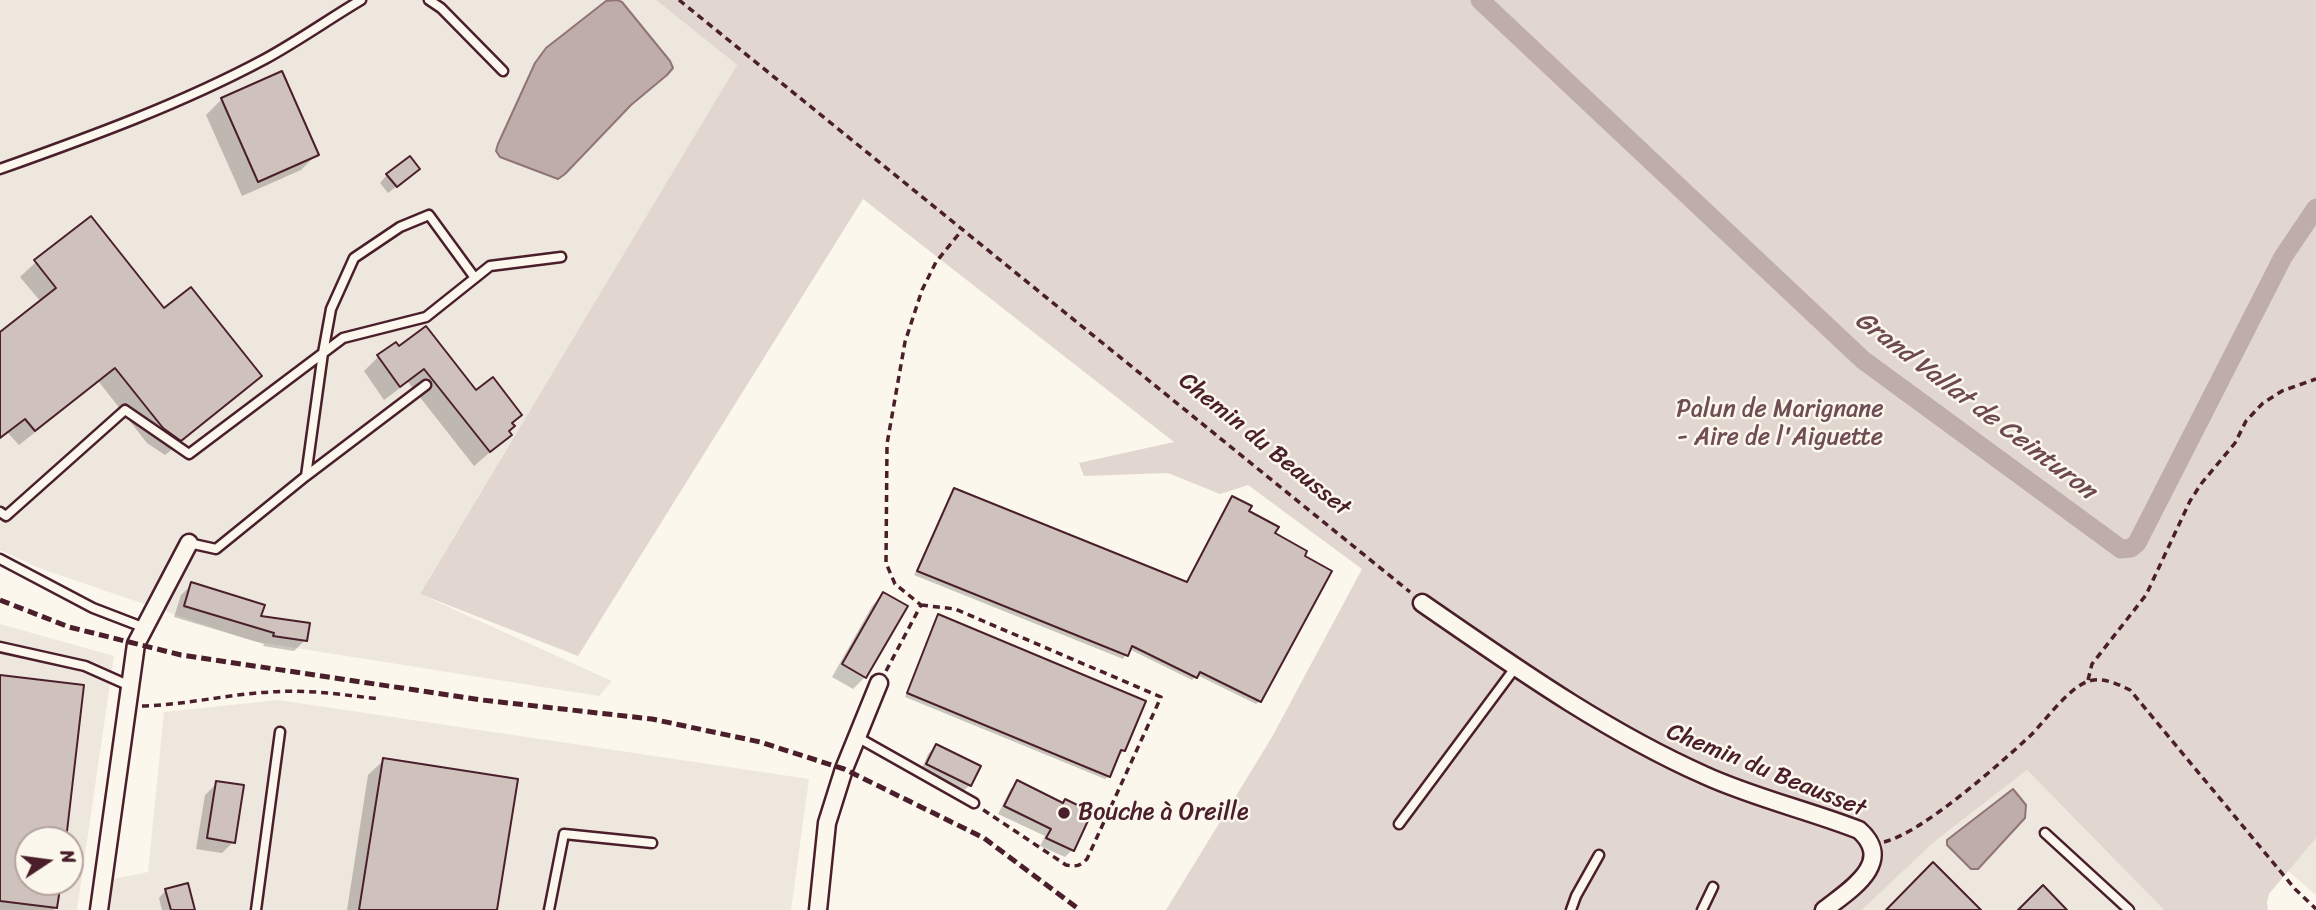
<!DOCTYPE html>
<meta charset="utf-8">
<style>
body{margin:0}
#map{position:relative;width:2316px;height:910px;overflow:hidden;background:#fbf7ec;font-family:Sriracha,sans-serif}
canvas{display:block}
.north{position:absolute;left:14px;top:826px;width:70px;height:70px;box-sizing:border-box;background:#fbf7ec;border:2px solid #b4a19f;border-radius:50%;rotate:77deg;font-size:19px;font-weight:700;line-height:28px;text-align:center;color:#4a1f2b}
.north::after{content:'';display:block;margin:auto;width:24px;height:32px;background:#4a1f2b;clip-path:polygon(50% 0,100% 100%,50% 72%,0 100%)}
</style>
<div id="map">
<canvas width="2316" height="910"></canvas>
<div class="north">N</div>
</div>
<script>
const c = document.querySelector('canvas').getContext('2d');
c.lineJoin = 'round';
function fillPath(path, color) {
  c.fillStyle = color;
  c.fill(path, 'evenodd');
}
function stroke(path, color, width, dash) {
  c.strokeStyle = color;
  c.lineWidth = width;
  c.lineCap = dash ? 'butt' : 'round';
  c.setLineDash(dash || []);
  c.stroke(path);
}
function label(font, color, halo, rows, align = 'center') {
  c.font = font + ' Sriracha,sans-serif';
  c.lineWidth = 5;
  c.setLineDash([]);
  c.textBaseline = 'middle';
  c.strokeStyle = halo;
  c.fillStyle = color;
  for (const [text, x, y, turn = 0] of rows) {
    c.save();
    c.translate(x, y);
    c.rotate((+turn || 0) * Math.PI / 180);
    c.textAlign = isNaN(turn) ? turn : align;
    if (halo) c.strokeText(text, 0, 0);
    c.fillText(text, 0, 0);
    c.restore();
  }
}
const built = new Path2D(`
 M0,0h656l81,65 -317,529 192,87 -13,15 -347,-55 -213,-73 -39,-18z
 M0,624l114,32 -37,254h-77zM28,840h42v42h-42z
 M278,700l531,79 -18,131h-681l3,-31 35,-7 16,-160z
 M2027,770l137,140h-302l72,-68z
 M2316,838v57l-29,-25z`);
const green = new Path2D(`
 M656,0h1660v838l-47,56 -2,8 1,8h-104l-137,-140 -93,72 -72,68h-696l106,-173 90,-168 -114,-84 -28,9 -52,-21 -84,3 -5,-13 95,-21 -311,-243 -285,457 -158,-62 317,-529z`);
const water = new Path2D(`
 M617,0l5,2 48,59 3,7 -6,7 -36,30 -66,69 -7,5 -58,-22 -4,-6 2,-7 37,-81 11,-15 60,-47z
 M2013,789l13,16 -1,13 -47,51h-7l-24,-24v-5z`);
const shadow = new Path2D(`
 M222,99l95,55 -16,16 -59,26 -36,-81z
 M387,175l23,1 -22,17 -8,-10z
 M36,262l128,48 96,66 -15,15 -80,64 -18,-12 -48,-61 -80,63 -11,-12 -8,6v-104l41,-33 -21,-25z
 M395,345l81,47 35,32 -4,7 3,4 -36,31 -66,-84 -24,18 -20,-29 15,-15z
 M954,490l232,94 43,-82 18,10 26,22 -13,167 -4,3 -59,-29 -5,5 -63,-31 -6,10 -209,-84z
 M192,584l67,33 46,23 -11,11 -31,-5 1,-2 -90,-27 7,-22z
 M883,594l-18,83 -12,12 -21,-12 40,-71z
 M939,616l185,134 -3,4 -3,-1 -9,23 -4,3 -200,-82 30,-78z
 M0,676l64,164h-36v42h31l-3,25 -3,3h-53z
 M936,746l34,39 -8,7 -42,-20 8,-18z
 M384,760l111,150h-148l21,-135z
 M1017,782l55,68 -7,7 -25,-11 5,-10 -47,-22 12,-24z
 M217,783l16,59 -11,11 -26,-4 9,-54z
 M166,890l27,20h-31l-3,-12z`);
const canal = new Path2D(`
 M1480,0l383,360 258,189 10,-1 6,-5 146,-286 33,-49`);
const building = new Path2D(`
 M282,71l37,84 -61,27 -37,-84z
 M410,156l10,13 -23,18 -11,-13z
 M91,216l73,92 27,-21 71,89 -81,65 -18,-13 -48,-60 -80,63 -10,-12 -25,19v-106l56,-44 -22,-28z
 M426,326l50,64 17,-13 29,38 -10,8 3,3 -6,5 3,4 -22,17 -66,-83 -24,18 -23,-32 19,-13 3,4z
 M954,488l233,94 45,-86 20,10 -3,5 30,16 -4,6 32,18 -2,5 27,15 -71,131 -61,-30 -3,6 -65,-32 -4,10 -211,-85z
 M191,582l74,23 -4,11 49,7 -3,18 -34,-5 1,-3 -90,-27z
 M883,592l25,14 -42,72 -24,-14z
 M938,614l208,87 -21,50 -4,-1 -11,27 -203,-84z
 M0,675l84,10 -18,155h-38v42h33l-4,26 -57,-7z
 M936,744l45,22 -10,20 -45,-22z
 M383,758l135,21 -21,131h-138z
 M1017,780l46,23 2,-4 27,13 -18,39 -28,-13 5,-9 -47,-23z
 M216,781l28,4 -9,58 -28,-5z
 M1933,862l48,48h-95z
 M188,883l7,27h-24l-6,-21z
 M2043,885l24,25h-49z`);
const path = new Path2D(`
 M679,0l731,592
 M921,605l34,4 206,88 -74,162c-7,7 -11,8 -21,6l-84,-56
 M886,671l35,-66 -26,-21 -9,-21 1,-119 18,-102 17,-52 14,-28 26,-32
 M2088,680l4,-16 54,-69 44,-94 11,-17 34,-41 11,-22 17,-18 19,-12 34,-12
 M142,706c44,-1 86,-12 129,-14 37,-3 73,3 109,7
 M1884,842c38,-9 117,-79 147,-107 15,-15 38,-48 58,-54 15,-4 28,3 41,9l165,199 21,20`);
const lane = new Path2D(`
 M429,0l12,8 62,63
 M0,169c90,-32 181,-65 265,-110 33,-18 64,-40 96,-59
 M306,476l120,-91
 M0,512l6,4 119,-106 64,44 154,-116 83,-21 64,-51 71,-9
 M189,543l27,6 90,-73 17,-123 8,-44 23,-51 46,-31 29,-12 46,63
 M0,559l93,49 52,20
 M0,647l85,19 45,20
 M857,737l117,66
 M1399,824l116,-156
 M2045,833l84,77
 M256,910l24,-178
 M549,910l15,-76 88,9
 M1571,910l5,-14 23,-41
 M1702,910l11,-23`);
const street = new Path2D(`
 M1422,603c90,62 181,127 282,172 50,23 104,35 155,55 37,33 -11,61 -35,80
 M99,910l37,-266 53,-101
 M818,910l9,-87 17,-54 35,-86`);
const rail = new Path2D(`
 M0,600l69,27 112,28 301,45 170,19 108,23 84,27 140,69 96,72`);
const markers = [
 [1064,813,7,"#4a1f2b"]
];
const parkNames = [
 ["Palun de Marignane",1780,410],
 ["- Aire de l'Aiguette",1780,438]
];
const streetNames = [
 ["Chemin du Beausset",1264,445,39],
 ["Chemin du Beausset",1766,771,22]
];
const poiNames = [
 ["Bouche à Oreille",1078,813]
];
const waterNames = [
 ["Grand Vallat de Ceinturon",1975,406,37]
];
fillPath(built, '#eee7de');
fillPath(green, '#e2d7d0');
fillPath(water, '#bfadaa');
stroke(water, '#907477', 2);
fillPath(shadow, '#0003');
stroke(canal, '#bfadaa', 19);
fillPath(building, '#cfc2bc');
stroke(building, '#4a1f2b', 2);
stroke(lane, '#4a1f2b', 13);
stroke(street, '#4a1f2b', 21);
stroke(path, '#4a1f2b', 3.5, [7, 5]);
stroke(lane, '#fbf7ec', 8);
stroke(street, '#fbf7ec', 16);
stroke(rail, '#4a1f2b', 5, [10, 5]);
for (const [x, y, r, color] of markers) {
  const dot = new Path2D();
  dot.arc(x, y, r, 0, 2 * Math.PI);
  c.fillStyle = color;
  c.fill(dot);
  stroke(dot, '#fbf7ec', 2.5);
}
label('24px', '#704d54', '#fbf7ec', parkNames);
label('24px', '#4a1f2b', '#fbf7ec', streetNames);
label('24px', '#4a1f2b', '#fbf7ec', poiNames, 'left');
label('italic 26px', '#6d4a51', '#fbf7ec', waterNames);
</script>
